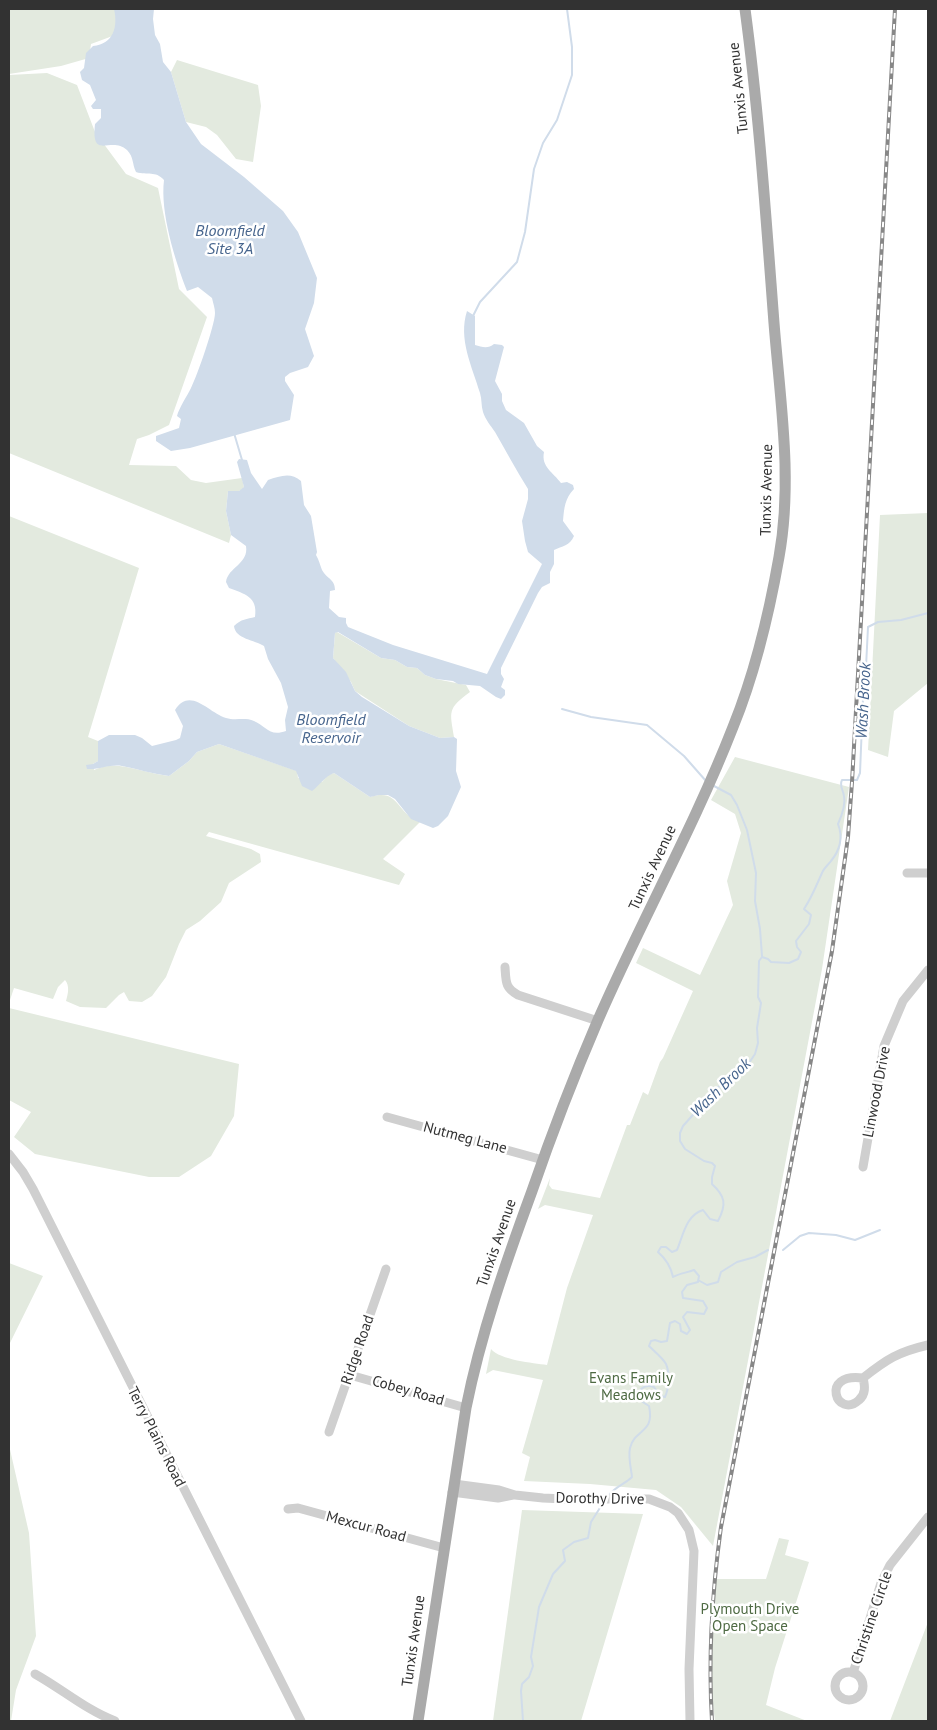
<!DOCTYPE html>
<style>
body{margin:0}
#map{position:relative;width:937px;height:1730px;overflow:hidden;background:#fff;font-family:"PT Sans",sans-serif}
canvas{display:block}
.frame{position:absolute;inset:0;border:10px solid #323232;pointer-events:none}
</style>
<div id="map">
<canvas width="937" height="1730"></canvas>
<div class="frame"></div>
</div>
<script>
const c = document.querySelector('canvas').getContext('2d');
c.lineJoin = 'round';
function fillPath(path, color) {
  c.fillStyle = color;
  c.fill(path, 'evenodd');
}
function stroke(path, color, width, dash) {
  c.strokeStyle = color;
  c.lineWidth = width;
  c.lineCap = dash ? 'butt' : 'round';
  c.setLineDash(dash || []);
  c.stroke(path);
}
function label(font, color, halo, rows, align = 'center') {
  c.font = font + ' "PT Sans",sans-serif';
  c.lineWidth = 5;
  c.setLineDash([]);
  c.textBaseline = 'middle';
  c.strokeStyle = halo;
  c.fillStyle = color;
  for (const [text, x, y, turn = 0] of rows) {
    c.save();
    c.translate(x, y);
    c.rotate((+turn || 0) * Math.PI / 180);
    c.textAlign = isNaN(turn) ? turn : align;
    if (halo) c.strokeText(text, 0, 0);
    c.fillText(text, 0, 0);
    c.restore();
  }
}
const green = new Path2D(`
 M9,9h110l-1,25 -27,10 -2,14 -28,8 -52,8z
 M177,60l81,25 3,21 -8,56 -17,-3 -19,-24 -11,-8 -20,-5 -15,-50z
 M47,73l30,12 18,47 31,42 32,14 21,101 28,28 -38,108 -20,10 -12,4 -8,26 47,1 15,14 15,3 36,-5 2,9 -1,2 -4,2h-11l-2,20 5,24 -2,8 -220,-90v-378z
 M928,513v170l-34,28 -6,46 -20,-7 12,-235z
 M9,516l130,52 -51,169 10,4v20l-5,3 1,6c5,-2 10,-4 15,-4 15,-2 42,8 60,10l20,-15 8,-9 22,-8 78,27 1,7 24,4 6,-7 6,-2 36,24c30,-9 25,16 50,25l-37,37 22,15 -6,11 -190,-53 -3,4 45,13 9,5 1,8 -32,21 -8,19 -21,19 -14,9 -7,14 -13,33 -14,19 -10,6 -13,-1 -5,-9 -5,3 -13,13 -26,-1 -14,-6c2,-7 4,-15 -1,-21l-7,7 -5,12 -39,-11 -5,15z
 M337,632l44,26 14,2 12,7 10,1 8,7 11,4 30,6 4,7c-23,17 -20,19 -16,45l-14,1 -31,-12 -54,-35 -4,-9 -18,-24 2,-25z
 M735,757l114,30 -27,182 -109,577 -32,-39 -25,-17 -66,-6 -66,-3 6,-24 -8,-4 21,-73 -50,-10 -7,4 5,-25c9,11 42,14 56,16l20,-77 26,-73 -48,-10 -7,4 12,-31 -1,7 3,4 48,9 27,-73h3l13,-33 5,3 12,-33 3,-4 30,-67 -57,-28 7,-15 57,27 33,-70 -6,-24 14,-48 -6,-19 -24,-14z
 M9,1008l230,56 -5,52 -23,40 -32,21h-30l-114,-23 -21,-17 17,-25 -22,-12z
 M9,1263l34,13 -34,69z
 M9,1445l20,88 7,103 -20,54 -5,31h-2z
 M522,1510l121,4 -62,207h-88z
 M779,1538l10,2 -4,15 24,7 -34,106 -9,37 41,16h-92l-5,-39v-28l5,-75h51z
 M928,1622v99h-38z`);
const water = new Path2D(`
 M114,9h40l-1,10 2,16 5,9 3,18 8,10 15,50 15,22 43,33 39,34 15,21 19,46 -3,25 -9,26 9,27 -6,11 -18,6 -5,4v4l9,14 -4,25 -100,28 -19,3 -15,-10v-5l23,-8 2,-9 -4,-3c2,-8 10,-20 14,-28 6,-12 24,-63 24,-75 0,-5 -2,-10 -3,-15l-14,-11 -11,4c-12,-31 -27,-78 -23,-111 -9,-10 -16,-4 -28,-8 -4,-8 -2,-15 -9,-22 -16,-15 -36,12 -32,-26l6,-6v-9h-8l-2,-3 5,-6 -6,-15 -8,-5 -2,-8 4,-4 2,-15 7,-7c21,-2 25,-20 21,-37z
 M467,311l8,5v29c7,2 13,4 19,-1l8,1 2,2 -9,34 7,13v7l4,9 18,13 13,23 7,6c-3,15 9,20 17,31l6,-1 6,3 1,4c-9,9 -10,19 -11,32l11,15c-4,10 -12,10 -20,14v14l-4,8v11l-8,4 -4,6 -37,75v6l3,5 -3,8 4,3v5l-4,4 -5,-2 -16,-11 -22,-2 -5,-3 -17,-2 -11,-4 -8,-7 -10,-1 -12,-7 -14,-2 -43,-26 -3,1 -2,25 13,14 9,19 7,6 47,29 31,12 14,-1 3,2 -1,32 5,16 -13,29 -10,10 -5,2 -22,-9 -16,-20 -7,-4h-9l-9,2 -36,-24c-9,3 -14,12 -22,18l-10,-5 -6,-15 -77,-27 -22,8 -8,9 -20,15c-16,-2 -31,-7 -47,-10 -12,-2 -23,4 -35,3l-1,-4 7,-1 5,-3v-20l11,-6h26l7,3 10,8 24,-6 4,-2 3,-12 -8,-16c15,-24 34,3 51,8 9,3 19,-1 28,3 12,5 15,16 32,10l-1,-11 3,-13 -7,-24 -13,-24 -4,-13c-9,-6 -29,-7 -30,-20 7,-7 13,-7 21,-9 3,-21 -11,-23 -26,-29l-3,-6c2,-15 23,-18 20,-36l-15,-11 -5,-24 2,-20h11l5,-4 -7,-25 2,-3 8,1 4,13 11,16 6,-9c12,-4 23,-8 33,1l3,24 7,11 6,36 -1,3c3,5 4,10 6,15 5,9 13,9 13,20l-5,1 -1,17 10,9 7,1v5l2,4 45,18 94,29 55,-110 -14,-12 -3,-11 -3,-20 6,-22v-10c-12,-19 -22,-38 -33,-57 -4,-6 -10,-13 -12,-20 -2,-6 -1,-13 -3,-19 -8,-27 -22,-54 -13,-82z`);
const stream = new Path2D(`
 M472,318l8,-16 37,-40 8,-30 9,-63 9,-26 14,-23 15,-45v-28l-5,-38
 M234,433l8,27
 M562,709l29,8 56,8 37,31 22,25
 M714,786l17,9 6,10 10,25 9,43 -1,28 5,28 2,27
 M783,1250l17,-14 9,-3 27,2 19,5 25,-10
 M698,1280l9,5 11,-3 3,-10 16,-10 18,-5 13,-7
 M609,1495c6,-8 16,-11 23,-18 -1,-9 -4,-20 -2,-29 5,-20 25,-14 19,-42l-11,-7c0,-10 6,-15 16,-12l6,9 5,1c4,-9 5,-24 1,-33 -3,-6 -12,-13 -17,-18l2,-5 4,-1 6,2 6,-1 3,-18 5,-2 5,3 1,7 6,3 3,-4 -7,-13 4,-5 17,2 3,-6 -4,-7 -20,-3 -1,-6 5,-7 11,-3 1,-6 -5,-6c-8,3 -14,3 -21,7 -2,-10 -7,-18 -15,-25l3,-5h5l6,5 5,-2c6,-14 9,-35 26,-40l7,9 8,2c9,-17 7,-25 -6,-37v-7l3,-11 -3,-3 -8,-2 -19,-12 -5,-8v-8l3,-7 34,-38 30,-22 8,-12 3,-11 -1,-15 4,-25 -3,-6 1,-36 3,-4 6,2 3,3 18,1 9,-4 3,-7 -4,-5 -1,-6 13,-17 2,-9 -7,-6c8,-12 12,-23 18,-36 2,-5 6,-8 9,-12 9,-11 12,-24 7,-37 4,-9 8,-19 6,-28 -1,-7 -5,-10 -2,-16h15l3,-7 4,-99 2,-7 2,-40 10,-5 23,-2 27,-7
 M523,1721l-2,-30 1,-7 7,-7 4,-11 -2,-9 8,-50 14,-33 12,-13 -2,-11 11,-8 14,-4 3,-16 12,-19`);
const minor = new Path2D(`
 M907,873h21
 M505,967c1,15 0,21 13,28l80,26
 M387,1117l156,43
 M9,1154l14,18 10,17 268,532
 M863,1167l21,-121 19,-45 25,-31
 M350,1375l116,33
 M863,1378c2,8 3,16 -4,22 -22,20 -40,-28 4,-22 24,-19 35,-26 65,-33
 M329,1432l57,-163
 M454,1484l45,6 16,5 28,3 22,1h84l21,8 8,6 11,17 5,21 -5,118 1,52
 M452,1492l46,6 15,-3
 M288,1509l10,-1 146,40
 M835 1686a14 14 0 1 1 28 0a14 14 0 1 1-28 0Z
 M853,1673l28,-90 9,-18 38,-48
 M35,1674c27,15 51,36 80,47`);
const major = new Path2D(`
 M418,1721l48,-313c15,-75 40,-146 66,-217 20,-58 42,-115 66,-171 43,-99 96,-193 135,-293 22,-54 36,-113 46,-170 14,-77 1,-157 -5,-234 -8,-105 -15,-210 -29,-314`);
const rail = new Path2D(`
 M712,1721c-4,-65 0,-129 9,-194l111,-576 16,-114 4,-55 43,-773`);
const streetNames = [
 ["Tunxis Avenue",739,88,-96],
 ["Tunxis Avenue",767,490,-89],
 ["Tunxis Avenue",653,868,-65],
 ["Linwood Drive",877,1092,-79],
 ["Nutmeg Lane",465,1138,15],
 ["Tunxis Avenue",497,1243,-71],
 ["Ridge Road",358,1350,-71],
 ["Cobey Road",408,1391,16],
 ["Terry Plains Road",156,1437,63],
 ["Dorothy Drive",600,1499,1],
 ["Mexcur Road",366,1527,15],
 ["Christine Circle",872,1618,-71],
 ["Tunxis Avenue",414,1641,-82]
];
const parkNames = [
 ["Evans Family",631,1379],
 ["Meadows",631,1396],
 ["Plymouth Drive",750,1610],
 ["Open Space",750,1627]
];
const waterNames = [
 ["Bloomfield",230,231],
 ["Site 3A",230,249],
 ["Wash Brook",864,701,-87],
 ["Bloomfield",331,720],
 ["Reservoir",331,738],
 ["Wash Brook",721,1088,-44]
];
fillPath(green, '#e3eadf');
fillPath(water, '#d0dcea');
stroke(stream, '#d0dcea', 2);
stroke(minor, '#cfcfcf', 9);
stroke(major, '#aaa', 11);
stroke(rail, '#878787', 4);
stroke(rail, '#fff', 2, [5.5]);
label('15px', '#323232', '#fff', streetNames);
label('15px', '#4e6a43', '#fff', parkNames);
label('italic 16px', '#47658d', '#fff', waterNames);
</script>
